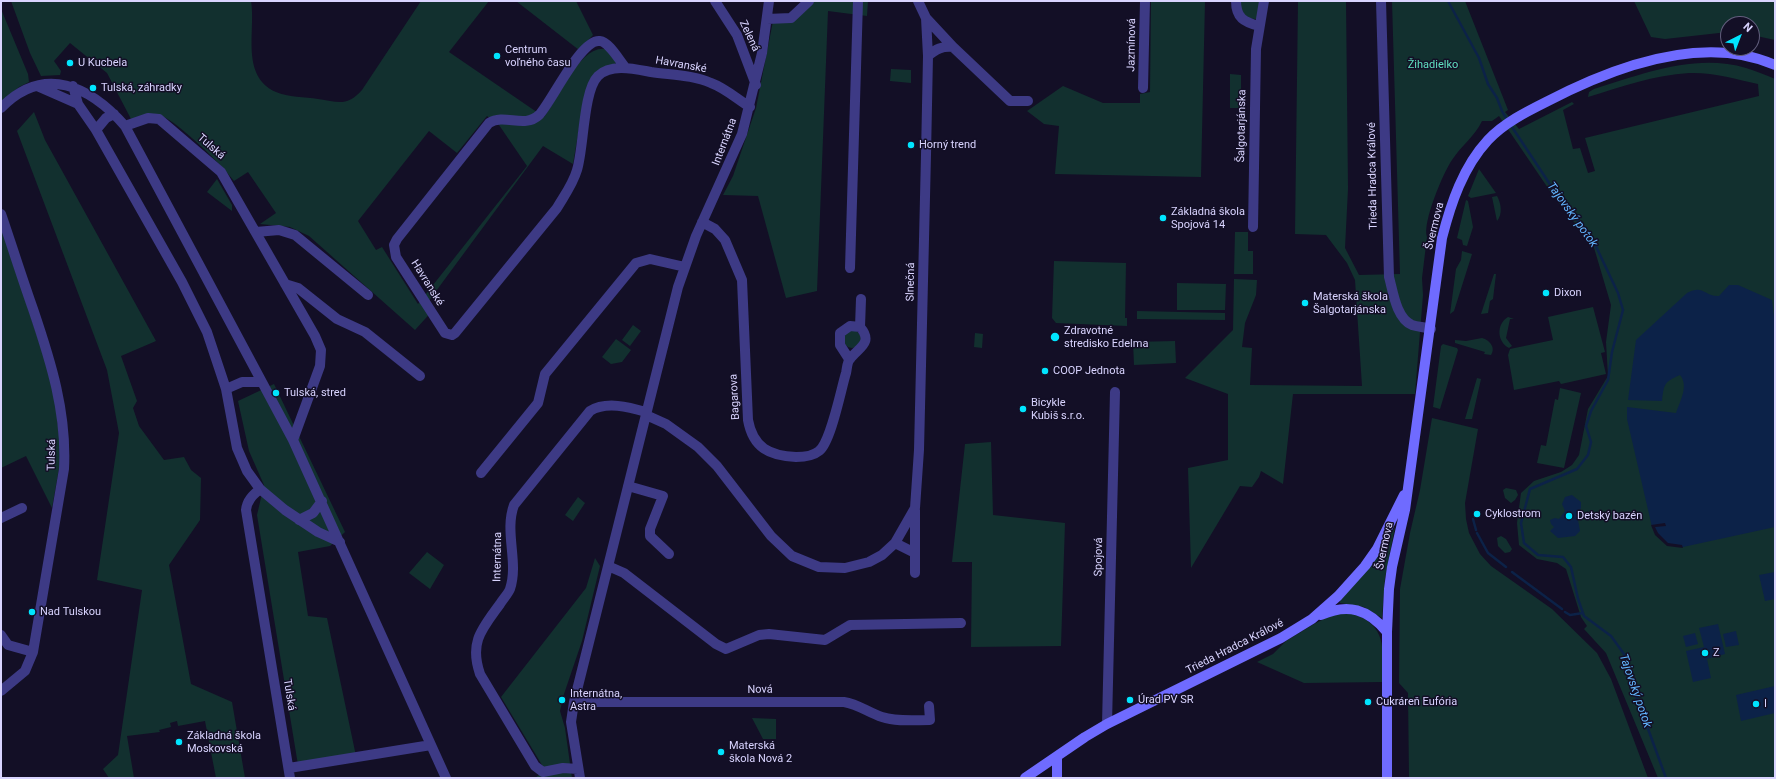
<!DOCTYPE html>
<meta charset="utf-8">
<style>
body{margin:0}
#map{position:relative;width:1776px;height:779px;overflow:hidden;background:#130f26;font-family:Roboto,sans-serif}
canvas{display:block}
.frame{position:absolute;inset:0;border:2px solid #d9d4ff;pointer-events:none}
.north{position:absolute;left:1720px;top:16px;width:40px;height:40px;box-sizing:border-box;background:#130f26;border:1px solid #625e7d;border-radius:50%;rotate:42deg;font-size:11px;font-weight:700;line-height:16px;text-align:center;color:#d9d4ff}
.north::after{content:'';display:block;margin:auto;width:14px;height:18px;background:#00e5ff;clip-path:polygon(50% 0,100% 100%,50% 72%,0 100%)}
</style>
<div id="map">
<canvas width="1776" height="779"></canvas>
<div class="frame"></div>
<div class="north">N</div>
</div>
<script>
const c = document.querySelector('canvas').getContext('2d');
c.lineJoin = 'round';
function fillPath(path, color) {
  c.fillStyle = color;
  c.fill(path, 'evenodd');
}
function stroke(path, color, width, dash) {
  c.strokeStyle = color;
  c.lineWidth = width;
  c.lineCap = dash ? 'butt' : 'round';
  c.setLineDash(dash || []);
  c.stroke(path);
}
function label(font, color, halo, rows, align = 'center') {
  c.font = font + ' Roboto,sans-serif';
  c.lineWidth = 3;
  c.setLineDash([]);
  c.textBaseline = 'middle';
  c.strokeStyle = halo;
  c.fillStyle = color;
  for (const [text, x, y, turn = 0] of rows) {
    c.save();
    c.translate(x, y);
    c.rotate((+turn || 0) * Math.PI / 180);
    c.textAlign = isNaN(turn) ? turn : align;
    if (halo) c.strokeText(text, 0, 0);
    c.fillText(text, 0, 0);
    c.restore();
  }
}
const green = new Path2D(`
 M11,1h240c5,30 -11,75 25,91 12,5 29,5 42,7 20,3 29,8 44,-9l59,-89h68l-40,51 95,65c14,-18 36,-73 62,-68l11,14 -19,8 -17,46 -8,47 -30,-18 -115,156 7,6 -20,22 -106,-94 -19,-9 -30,-3 16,-11 -28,-41 -14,9c-11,-15 -55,-58 -72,-65 -7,-3 -22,2 -31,3l-24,-46 -37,-30 -16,18 7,10 -1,4 -19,1 -11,-23zM487,116l12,9 28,41 -109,138 -36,-57 -6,3 -18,-29 71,-90 28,22z
 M516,1h60l17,34 -14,15z
 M811,1h57l-1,15 -39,-5 -11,280 -31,7 -28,-102 -35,-1 10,-19 23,-68 18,-92 28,-5z
 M1151,1h54l-4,176 -146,-3 4,-48 -15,-2 -17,-13 36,-25 40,17h37v-9l10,-2z
 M1241,1h28l-5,19 -18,-2 -5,-10z
 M1298,1h48l2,188 -3,59 14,27 41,-1 -8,-273h73l43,109 -3,2 14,17 53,-27 2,2 -11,6 10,39 7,-1 8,25 7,-2 -10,-33 174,-42 -1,-12c-22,-5 -46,-12 -69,-11 -35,2 -68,14 -101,24l1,-5 5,-3c49,-15 101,-36 152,-21 10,3 20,7 29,11v699h-117l-52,-125 -22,-24 3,-3 -6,-9 -15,-48 -9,-6 -20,-4 -18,-14 -2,-22 4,-30 13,-12 27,-9 11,-7 7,-10 9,-46 20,-33 -2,-34 5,-37 -19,-64 -18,-19 -22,-28 -53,-78 -7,5h-10c-7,15 -21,25 -30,39 -9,13 -30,63 -25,77l-5,41 1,17 -8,99h-122l-10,90 -22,-13 -2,6 -7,10 -12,-1 -49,82 -3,-100 40,-8v-66l-43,-16 48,-48 1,-51 23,1 -1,15 -11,28 -3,24 10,1 -2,37 112,1 -7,-106 -8,-17 -21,-28 -31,-1z
 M1634,1h141v39l-23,-5v-11h-24v8l-63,7 -14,-2z
 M1,9l27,65 1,8 -10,5 -18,15z
 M891,69l20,1v13l-21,-2z
 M1230,74l11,1v33h-11z
 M34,112l11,28 111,201 -35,15 16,45 -4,7 6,18 25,34 20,-3 7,13 10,8 -1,42 -31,45 22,119 41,18 13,76h-29l-11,-57 -27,5 -1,-5 -7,2 1,4 -12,3 1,2 -33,4 7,42h-25l-6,-9 15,-14 24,-165 -45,-10 22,-147 -12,-63 -90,-239z
 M1479,169l17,24 -25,5 -3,-2z
 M217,179l15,26v6l-25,-19z
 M1497,196c4,7 6,18 0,25l-5,-24z
 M1466,200l2,1 5,26 -6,19 -4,-1 -1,-5 -5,-2z
 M1,226l45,137 9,35 4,37 1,28 -8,45 -26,-52 -25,12z
 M1235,232h13v19h5v23h-19z
 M1462,251l10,3 -18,57 -4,3 6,-45 5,-9z
 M1054,261l72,2 -1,55h2v8l-71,-3 -4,-5z
 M1494,274h2l-3,25 -3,2 -2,12 -7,1z
 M1177,283l49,1 -1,26h-48z
 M1593,307l12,45 -4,1 5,21 -45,10 -2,-3 -45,9 -6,-35 2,-6 43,-9 -5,-23z
 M1137,311l88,2v7l-88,-1z
 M1508,317l6,2h-4l-4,19 6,8 -3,2c-12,-6 -13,-24 -1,-31z
 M633,325l8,6 -11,15 -8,-6z
 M843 339a9 9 0 1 1 18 0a9 9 0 1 1-18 0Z
 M975,333l8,1 -1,14 -8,-1z
 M1482,338c8,2 14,10 9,17l-7,-1 1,-2 -30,-9v-3l11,1z
 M616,339l15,11 -9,12 -11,2 -9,-7z
 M1175,341l1,22 -42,2 -1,-23z
 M1443,344l14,4 1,2 -18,59 -7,-2 8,-61z
 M1477,378l4,1 -9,40h-7z
 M274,384l71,148 -15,14 -32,6 10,64 19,2 29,138 -58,9 -41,-250 7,-30 -15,-34 -11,-50z
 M1560,388l21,5 -17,75 -27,-5 4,-18 5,1 9,-47 3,1z
 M1432,418l46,11 -13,74 1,16 3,14 11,21 11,12 61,43 45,44 14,26 37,99h-237l-2,-1 -1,-84 -9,-10 1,-94 10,-56 10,-43z
 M991,442l2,73 72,8 -4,123 -90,1 1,-85h-20l13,-118z
 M1506,488l10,2 2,5 -3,5 -4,3 -6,-5 -2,-8z
 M578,497l7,6 -12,18 -8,-6z
 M1395,527l-10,51 -3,40 -18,-11 -24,-4v-3c22,-23 39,-45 55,-73z
 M1501,536l5,3 6,10 -2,3 -5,1 -7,-7 -1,-8z
 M427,552l17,13 -14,24 -21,-16z
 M595,558l5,8 -18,75 -18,53 -4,17 5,17 7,50h-37l10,-8 -44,-73 85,-109z
 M1351,613c37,12 32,36 31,69l-78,1 -47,-21 16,-8 13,-13 28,-17 18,-9z
 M752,718l24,1v20h-13z`);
const water = new Path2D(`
 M1729,285h9l34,15 3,25v202l-92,20 -15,-2 -16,-18 -25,-108v-12l49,6c4,-12 13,-27 4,-38 -16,7 -16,9 -18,26l-34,-1 8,-60 51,-47c17,-9 17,4 32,3z
 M1572,495l9,7v6l-4,6 3,17 -5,5 -17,2 -8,-7 4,-4 -3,-3 -1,-4 5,-2 4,1 6,-8 -3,-7 3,-7z
 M1775,572v27l-10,2 -6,-26z
 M1718,624l7,30 -18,5 4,19 -18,4 -7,-31 18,-4 -5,-19z
 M1736,631l3,14 -13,2 -3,-13z
 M1695,633l3,11 -12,3 -3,-11z
 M1775,686v27l-34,8 -5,-26z`);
const pier = new Path2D(`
 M1665,523l1,3 -11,1 3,6 10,10 14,2 1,3 -16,-2 -12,-11 -4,-10z`);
const stream = new Path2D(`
 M1448,1l31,57 9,26 9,14 5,13 5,9
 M1510,124l49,74 33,40 26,55 5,17 -11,42 -4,28 -17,31 -5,15 5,16 -3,13 -11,14 -47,20 -9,34 3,20 14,12 25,2 8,10 7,32 6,17 27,20 13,18 8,31 34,93
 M1473,519l3,11
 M1477,533l11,20 18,14
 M1512,572l50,37
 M1565,612l5,3 13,-2`);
const street = new Path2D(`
 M715,1l22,34 19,50
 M918,1l8,17 27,29
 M1236,1c0,17 8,21 23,25
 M1381,1l8,276c4,14 7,41 23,48 6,2 13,2 19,4
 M767,19l24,-1 18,-17
 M928,56c8,-7 14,-10 25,-9l57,54h18
 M625,67c-6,-7 -16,-25 -25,-26 -19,-3 -49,62 -61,74 -15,14 -34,-2 -50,8l-92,116 -3,6 2,12 49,76 7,2 3,-2 102,-125c7,-12 16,-24 20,-38 7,-22 6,-79 21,-94 13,-13 37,-7 53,-4 20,3 42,3 60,11 14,5 26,16 39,24
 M37,86l41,18
 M73,86l5,18 18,26 86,152 25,50 19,57 11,59 10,23 13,18 25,21 33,22 22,10
 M1143,88l2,-87
 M1,108c43,-44 89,-22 124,18l168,314 153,338
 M125,126l23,-8 11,1 62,53 94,164 6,14 -1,16 -27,74
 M96,130l10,-12 8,-4
 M1,214c11,32 21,64 32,95 18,53 34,104 31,160l-31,183 -8,19 -24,20
 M702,222l13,7 10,11 17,40 6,140c5,28 22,36 48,37 8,0 17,-1 23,-6 12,-9 22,-62 27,-78 1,-4 1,-11 4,-14 8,-11 24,-16 10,-32l-10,-1 -10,7v12l9,14
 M1253,227l3,-178 8,-48
 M256,232l23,-2 16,5 73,60
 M850,268l8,-267
 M285,284l13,4 39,31 28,13 55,44
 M860,327l1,-28
 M226,389l16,-7h19
 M646,415l20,9 32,23 19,19 54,70 21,20 27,11 26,1 24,-6 13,-7 13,-12 20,-35 4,-58 7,-295 2,-99 -2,-38
 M481,473l57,-70 7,-29 91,-111 14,-4 35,8
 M628,486l35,10 -13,33v7l19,18
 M260,489c-7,6 -13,11 -14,21l44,268
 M1,518l21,-10
 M299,520l14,-7 9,-12
 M895,543l20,10
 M608,566l16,7 92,71 10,5 33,-14 10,-1 56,6 25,-15 111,-2
 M915,573v-63
 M1,635l7,10 25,7
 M574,702h270c14,2 25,11 38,15 15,5 32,3 48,3l-1,-14
 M1107,724l8,-332
 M289,768l142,-23
 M578,769l-15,-1 -20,4 -8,-6 -55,-92c-11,-32 2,-45 20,-70 3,-5 8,-10 10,-15 9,-27 -6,-57 4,-84l76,-94c16,-10 39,-4 56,1
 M580,778l-9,-56 3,-20 104,-415 18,-51 46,-102 20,-81 7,-52`);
const secondary = new Path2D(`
 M1321,615c27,-12 47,-6 66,17
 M1025,778l60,-41 22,-13 174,-86 31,-19 26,-23 27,-30 12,-17 27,-54
 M1057,778v-22
 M1387,778v-146l2,-43 3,-22 13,-57 37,-272c9,-35 21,-71 46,-98 16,-17 38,-28 58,-38 65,-34 157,-69 229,-37`);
const markers = [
 [497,56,4,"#00e5ff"],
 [70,63,4,"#00e5ff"],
 [93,88,4,"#00e5ff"],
 [911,145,4,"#00e5ff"],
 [1163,218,4,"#00e5ff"],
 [1546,293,4,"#00e5ff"],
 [1305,303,4,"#00e5ff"],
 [1055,337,5,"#00e5ff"],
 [1045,371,4,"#00e5ff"],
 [276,393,4,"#00e5ff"],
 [1023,409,4,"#00e5ff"],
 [1477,514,4,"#00e5ff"],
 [1569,516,4,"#00e5ff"],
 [32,612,4,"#00e5ff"],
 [1705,653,4,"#00e5ff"],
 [562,700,4,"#00e5ff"],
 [1130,700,4,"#00e5ff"],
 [1368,702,4,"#00e5ff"],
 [1756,704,4,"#00e5ff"],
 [179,742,4,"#00e5ff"],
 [721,752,4,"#00e5ff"]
];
const streetNames = [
 ["Zelená",749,36,65],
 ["Jazmínová",1132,45,-89],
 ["Havranské",681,65,10],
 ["Šalgotarjánska",1242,126,-89],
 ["Internátna",725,142,-69],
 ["Tulská",211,147,41],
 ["Trieda Hradca Králové",1373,176,-91],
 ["Švermova",1435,226,-76],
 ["Slnečná",911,282,-89],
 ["Havranské",427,283,58],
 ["Bagarova",735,397,-93],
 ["Tulská",52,455,-89],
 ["Švermova",1385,546,-78],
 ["Internátna",498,557,-89],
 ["Spojová",1099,557,-89],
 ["Trieda Hradca Králové",1235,647,-27],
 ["Nová",760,690,-1],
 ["Tulská",289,695,81]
];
const poiNames = [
 ["Centrum",505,50],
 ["voľného času",505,63],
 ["U Kucbela",78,63],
 ["Tulská, záhradky",101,88],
 ["Horný trend",919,145],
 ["Základná škola",1171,212],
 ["Spojová 14",1171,225],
 ["Dixon",1554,293],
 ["Materská škola",1313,297],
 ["Šalgotarjánska",1313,310],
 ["Zdravotné",1064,331],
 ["stredisko Edelma",1064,344],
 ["COOP Jednota",1053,371],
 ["Tulská, stred",284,393],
 ["Bicykle",1031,403],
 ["Kubiš s.r.o.",1031,416],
 ["Cyklostrom",1485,514],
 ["Detský bazén",1577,516],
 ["Nad Tulskou",40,612],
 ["Z",1713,653],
 ["Internátna,",570,694],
 ["Astra",570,707],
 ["Úrad PV SR",1138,700],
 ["Cukráreň Eufória",1376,702],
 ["I",1764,704],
 ["Základná škola",187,736],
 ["Moskovská",187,749],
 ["Materská",729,746],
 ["škola Nová 2",729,759]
];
const parkNames = [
 ["Žihadielko",1433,65]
];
const waterNames = [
 ["Tajovský potok",1572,215,54],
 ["Tajovský potok",1635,691,71]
];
fillPath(green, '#12302f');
fillPath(water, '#0c2248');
fillPath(pier, '#130f26');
stroke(stream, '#0c2248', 2.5);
stroke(street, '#3d3a85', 10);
stroke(secondary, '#6f6bff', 10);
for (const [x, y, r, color] of markers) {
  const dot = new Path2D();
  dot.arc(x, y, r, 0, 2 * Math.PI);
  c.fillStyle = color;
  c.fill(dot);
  stroke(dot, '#130f26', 1.5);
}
label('11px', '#d9d4ff', '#130f26', streetNames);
label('11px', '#d9d4ff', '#130f26', poiNames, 'left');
label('11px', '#5fe0c0', '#130f26', parkNames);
label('italic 12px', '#62b6ff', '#130f26', waterNames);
</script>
